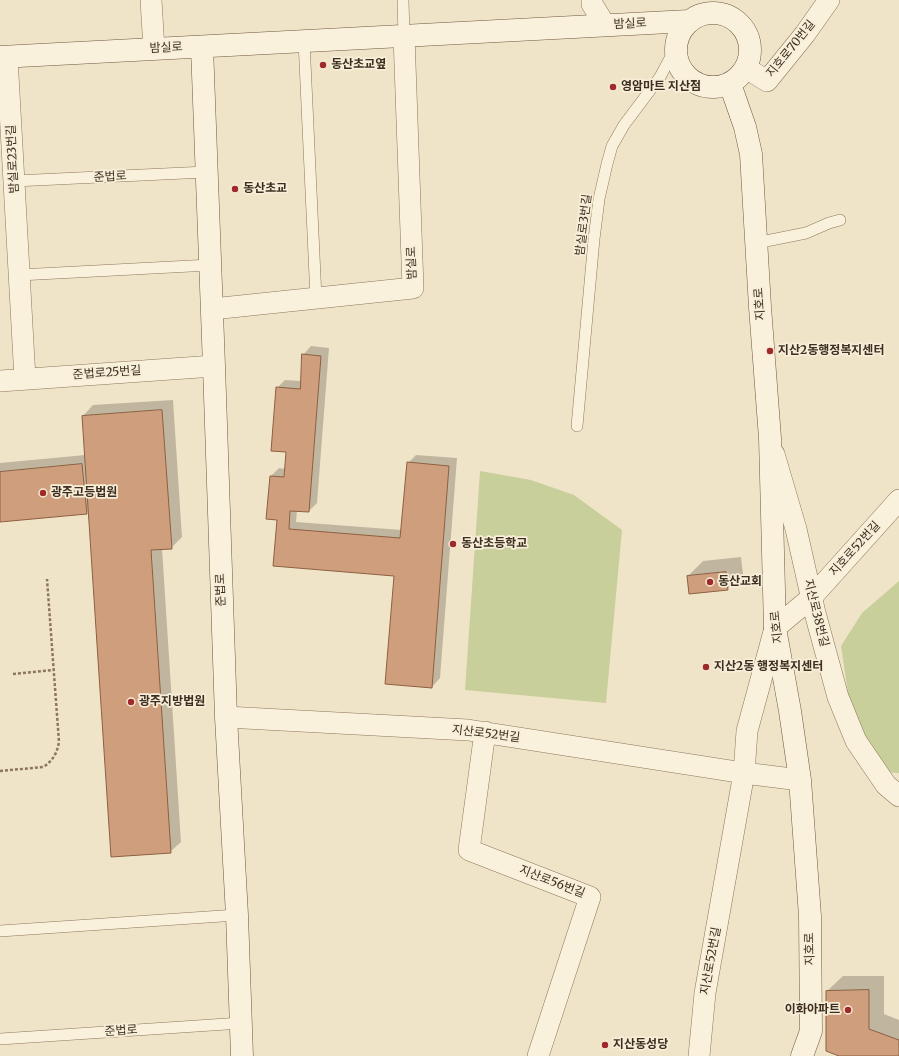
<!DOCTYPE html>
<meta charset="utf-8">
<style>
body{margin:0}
canvas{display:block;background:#f0e4c8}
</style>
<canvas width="899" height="1056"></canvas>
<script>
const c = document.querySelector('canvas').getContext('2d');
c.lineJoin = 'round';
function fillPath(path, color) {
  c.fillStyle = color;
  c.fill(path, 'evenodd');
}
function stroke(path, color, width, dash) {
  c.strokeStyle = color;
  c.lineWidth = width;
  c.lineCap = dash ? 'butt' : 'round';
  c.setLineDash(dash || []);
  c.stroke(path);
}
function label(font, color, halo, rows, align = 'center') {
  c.font = font + ' Merriweather,"Noto Sans KR",serif';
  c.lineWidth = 3.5;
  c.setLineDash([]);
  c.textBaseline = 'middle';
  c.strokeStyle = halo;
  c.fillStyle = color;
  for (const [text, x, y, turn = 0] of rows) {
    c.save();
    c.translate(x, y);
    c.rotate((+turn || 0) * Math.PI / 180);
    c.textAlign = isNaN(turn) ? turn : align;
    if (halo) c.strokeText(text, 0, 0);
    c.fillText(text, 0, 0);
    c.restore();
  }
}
const green = new Path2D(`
 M480,471l51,9 43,15 48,35 -16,173 -141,-13z
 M899,581v192l-16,-1 -33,-66 -9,-60 21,-33z`);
const shadow = new Path2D(`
 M311,346l18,2 -12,155 -8,8 -12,-1 -1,12 106,8 6,-67 8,-8 41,3 -17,220 -8,9 -37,-112 -121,-10 4,-46 -7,-43 8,-8 6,1 2,-18 -10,-63 8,-8 16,1 2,-26z
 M173,400l9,137 -11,11h-9l19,294 -11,10 -81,-341 -3,2 -86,8v-58l85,-8 -2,-39 10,-11z
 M741,557l2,17 -16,15 -39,-13 15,-15z
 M843,976h41v38l15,6v36h-57l-15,-65z`);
const building = new Path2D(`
 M302,354l19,2 -12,156 -19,-1 -1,18 111,9 7,-76 42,4 -17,222 -47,-4 9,-108 -121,-10 4,-46 -11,-1 4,-43 14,1 2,-25 -15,-1 5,-64 24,2z
 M162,410l10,139 -21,1 20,303 -60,4 -29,-441z
 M82,464l5,50 -87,8v-50z
 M726,572l2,18 -39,4 -2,-18z
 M869,990v39l30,11v16h-60l-13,-5v-60z`);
const path = new Path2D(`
 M13,674l41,-4
 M0,771l43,-4c10,-6 14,-14 16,-25l-12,-163`);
const lane = new Path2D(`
 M403,0l1,36
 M304,41l12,257
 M14,181l192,-9
 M756,243l50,-10 23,-10 11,-3
 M19,275l191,-10
 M577,426l17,-187 5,-40 8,-35 5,-18 12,-21 36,-48 16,-30
 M0,931l237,-16
 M0,1039l242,-16`);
const street = new Path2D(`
 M151,0l3,49
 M592,0v4l13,21
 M7,57l18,322
 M746,68l21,13 38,-47 24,-34
 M212,309l201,-21 -9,-252
 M0,381l214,-15
 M774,454l22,75 19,84 23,84 18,44 30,44 13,11
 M226,717l242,13 276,43 56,7
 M485,732l-16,118 121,47 -52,159
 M699,1056l6,-63 39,-220 3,-42 28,-103 36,-30 88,-98`);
const secondary = new Path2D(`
 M676 50a37 37 0 1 1 74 0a37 37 0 1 1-74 0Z
 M202,47l12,319 12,351 11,198 5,141
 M0,57l689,-36
 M730,84l15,43 6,27 9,153 10,131 5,190 15,83 10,69 10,136 1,115 -9,25`);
const markers = [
 [323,65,4,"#9e2a2b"],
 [613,87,4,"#9e2a2b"],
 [235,189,4,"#9e2a2b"],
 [770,351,4,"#9e2a2b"],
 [43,493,4,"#9e2a2b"],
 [453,544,4,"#9e2a2b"],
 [710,582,4,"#9e2a2b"],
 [706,667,4,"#9e2a2b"],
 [131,702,4,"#9e2a2b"],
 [848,1010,4,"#9e2a2b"],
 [605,1045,4,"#9e2a2b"]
];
const streetNames = [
 ["밤실로",630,24,-3],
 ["밤실로",166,48,-3],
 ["지호로70번길",791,49,-51],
 ["밤실로23번길",13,159,-93],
 ["준법로",110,177,-3],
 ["밤실로3번길",584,225,-83],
 ["밤실로",412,263,-92],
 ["지호로",760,304,-94],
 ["준법로25번길",107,373,-4],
 ["지호로52번길",855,549,-48],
 ["준법로",221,590,-92],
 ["지산로38번길",816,613,76],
 ["지호로",777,627,-96],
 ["지산로52번길",486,734,7],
 ["지산로56번길",552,882,21],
 ["지호로",810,949,-91],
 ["지산로52번길",711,961,-80],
 ["준법로",121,1031,-4]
];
const poiNames = [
 ["동산초교옆",331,65],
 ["영암마트 지산점",621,87],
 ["동산초교",243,189],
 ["지산2동행정복지센터",778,351],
 ["광주고등법원",51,493],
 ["동산초등학교",461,544],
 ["동산교회",718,582],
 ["지산2동 행정복지센터",714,667],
 ["광주지방법원",139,702],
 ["이화아파트",840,1010,"right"],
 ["지산동성당",613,1045]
];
fillPath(green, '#c9cf9b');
fillPath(shadow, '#0003');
fillPath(building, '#cf9f7d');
stroke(building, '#8d5f41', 1);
stroke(lane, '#8d765c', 12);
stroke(street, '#8d765c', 22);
stroke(secondary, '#6f573f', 23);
stroke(path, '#8d765c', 2.5, [3, 2]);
stroke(lane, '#faf1dc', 11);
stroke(street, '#faf1dc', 21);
stroke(secondary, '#faf1dc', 22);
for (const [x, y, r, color] of markers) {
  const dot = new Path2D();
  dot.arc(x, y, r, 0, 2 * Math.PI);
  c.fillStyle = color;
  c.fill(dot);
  stroke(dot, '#f7eed8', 1.5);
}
label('12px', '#3d2e20', '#f7eed8', streetNames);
label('bold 12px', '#3d2e20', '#f7eed8', poiNames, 'left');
</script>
